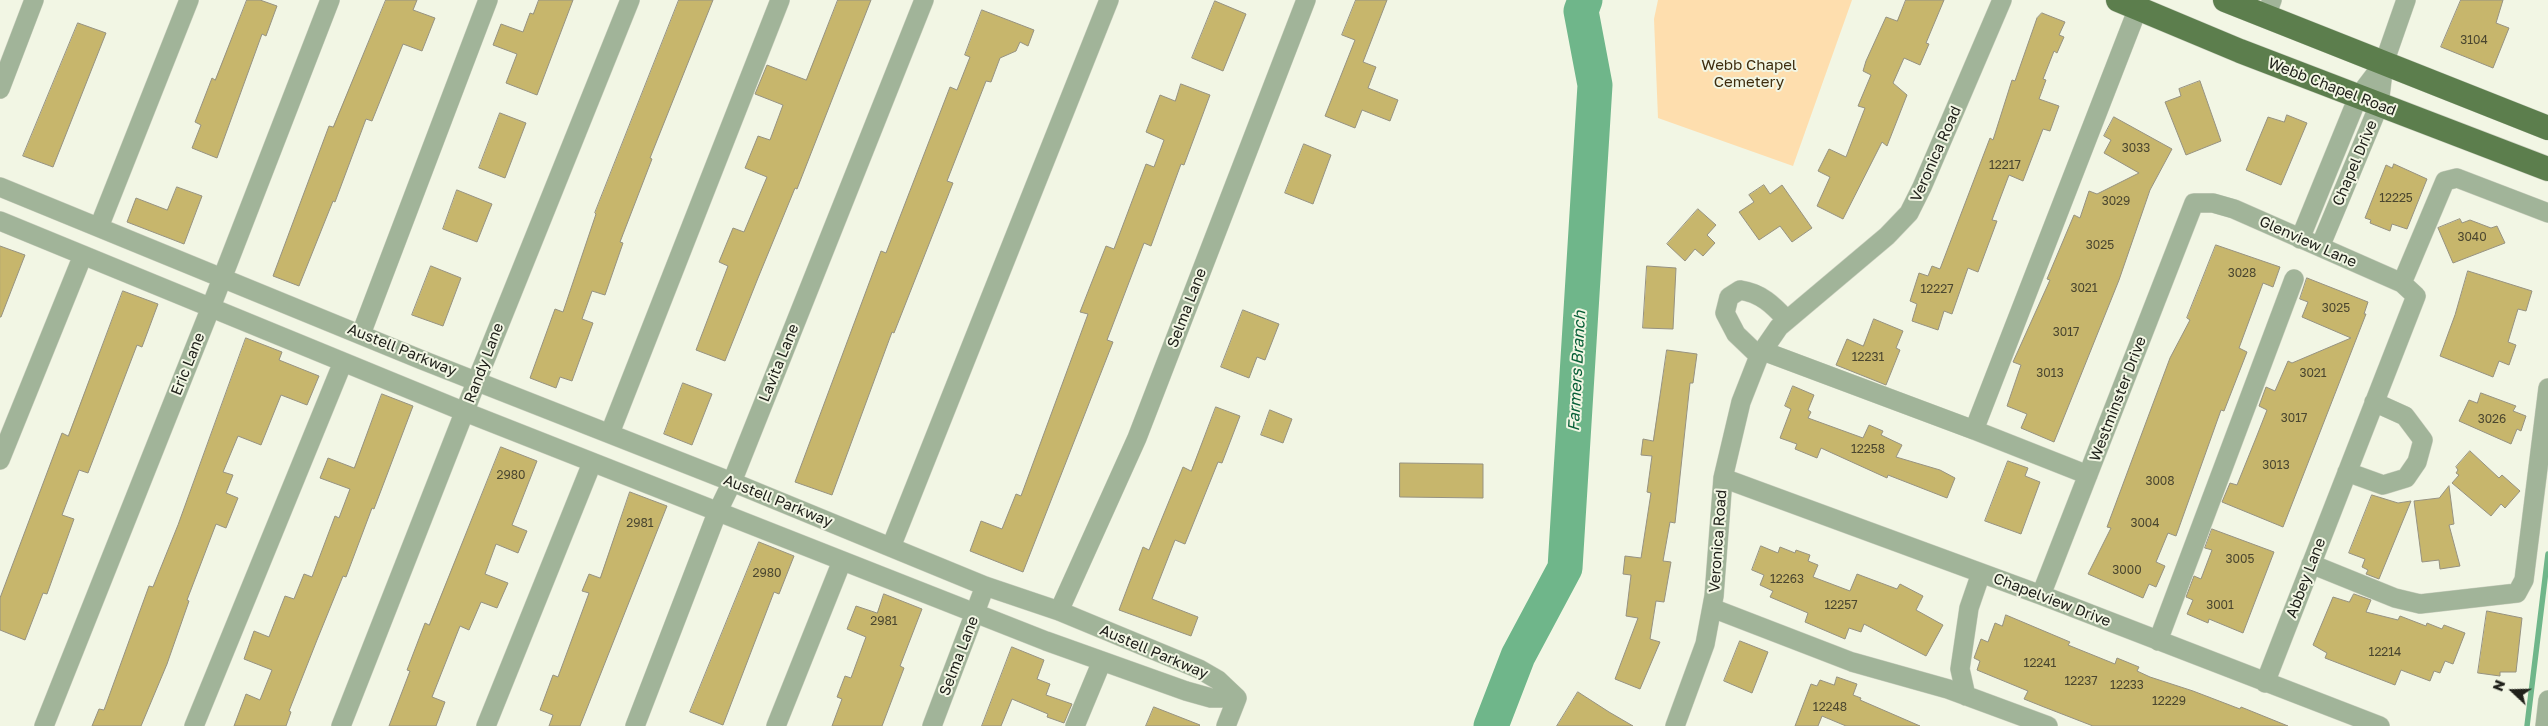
<!DOCTYPE html>
<style>
body{margin:0}
#map{position:relative;width:2548px;height:726px;overflow:hidden;background:#f2f6e4;font-family:"Golos Text",sans-serif}
canvas{display:block}
.north{position:absolute;left:2488px;top:666px;width:50px;height:50px;-webkit-text-stroke:4px #f2f6e4;paint-order:stroke;rotate:291deg;font-size:14px;font-weight:700;line-height:20px;text-align:center;color:#20211b}
.north::after{content:'';display:block;margin:auto;width:18px;height:22px;background:#20211b;clip-path:polygon(50% 0,100% 100%,50% 72%,0 100%)}
</style>
<div id="map">
<canvas width="2548" height="726"></canvas>
<div class="north">N</div>
</div>
<script>
const c = document.querySelector('canvas').getContext('2d');
c.lineJoin = 'round';
function fillPath(path, color) {
  c.fillStyle = color;
  c.fill(path, 'evenodd');
}
function stroke(path, color, width, dash) {
  c.strokeStyle = color;
  c.lineWidth = width;
  c.lineCap = dash ? 'butt' : 'round';
  c.setLineDash(dash || []);
  c.stroke(path);
}
function label(font, color, halo, rows, align = 'center') {
  c.font = font + ' "Golos Text",sans-serif';
  c.lineWidth = 4;
  c.setLineDash([]);
  c.textBaseline = 'middle';
  c.strokeStyle = halo;
  c.fillStyle = color;
  for (const [text, x, y, turn = 0] of rows) {
    c.save();
    c.translate(x, y);
    c.rotate((+turn || 0) * Math.PI / 180);
    c.textAlign = isNaN(turn) ? turn : align;
    if (halo) c.strokeText(text, 0, 0);
    c.fillText(text, 0, 0);
    c.restore();
  }
}
const green = new Path2D(`
 M1658,0h194l-59,166 -135,-48 -4,-99z`);
const stream = new Path2D(`
 M2527,726l21,-172`);
const river = new Path2D(`
 M1491,726l27,-70 47,-88 30,-483 -14,-74 4,-11`);
const building = new Path2D(`
 M247,0h13l17,6 -11,30 -4,-2 -45,124 -25,-10 9,-23 -6,-3 17,-44 3,2z
 M386,0h31l-4,10 22,8 -13,33 -19,-7 -31,77 -6,-2 -31,83 -2,-1 -34,85 -26,-10 56,-150 4,1z
 M539,0h34l-36,95 -31,-12 11,-29 -24,-9 8,-21 22,8 7,-19 3,1z
 M679,0h34l-63,158 2,1 -32,83 3,1 -18,52 -13,-4 -10,28 11,4 -21,58 -12,-4 -4,11 -26,-10 25,-69 8,3 33,-98 -1,-1z
 M838,0h33l-74,189 -2,-1 -37,90 -33,83 -29,-11 32,-84 -9,-4 14,-34 11,4 23,-55 -22,-9 13,-32 12,4 13,-35 -28,-11 12,-29 39,15z
 M1356,0h31l-24,62 13,5 -8,21 30,12 -8,21 -28,-11 -7,18 -30,-12 30,-76 -13,-5z
 M1906,0h38l-18,43 3,1 -9,21 -16,-7 -11,25 14,12 -20,51 -5,-4 -39,77 -26,-13 13,-29 -12,-6 11,-22 17,8 19,-49 -7,-2 13,-31 -8,-4 3,-10 20,-44 11,4z
 M2461,0h42l-7,23 13,5 -16,40 -52,-21z
 M1215,1l31,13 -23,57 -31,-13z
 M982,10l52,20 -6,16 -8,-4 -4,9 -16,7 -9,24 -5,-1 -39,100 6,2 -59,150 -2,-1 -60,163 -37,-13 86,-231 5,2 64,-166 7,3 13,-33 -5,-2z
 M2042,13l23,9 -6,13 5,2 -7,16 -3,-2 -11,28 3,1 -7,19 20,7 -9,25 -7,-2 -20,52 -14,-6 -17,45 5,1 -19,51 -10,-4 -16,46 -8,-3 -6,19 -26,-9 5,-17 -7,-3 9,-28 9,3 4,-10 8,3 50,-131 3,2 19,-60 3,1 22,-63z
 M78,23l28,10 -53,134 -30,-11z
 M2200,81l21,60 -35,14 -21,-53 16,-6 -2,-7z
 M1181,84l29,11 -26,70 -3,-1 -30,82 -7,-3 -37,97 6,2 -90,230 -53,-21 11,-30 21,8 14,-35 5,2 67,-182 -8,-2 26,-66 8,3 32,-85 8,3 10,-27 -18,-8 14,-37 15,6z
 M500,113l26,10 -21,55 -26,-10z
 M2287,115l20,8 -26,62 -35,-15 22,-53 16,5z
 M2114,117l58,32 -22,41 -31,90 -65,162 -33,-14 6,-14 -20,-8 14,-41 -8,-3 37,-82 -3,-1 27,-64 6,3 9,-27 8,3 42,-21 -35,-20 7,-13 -7,-4z
 M1304,144l27,11 -18,49 -28,-11z
 M2394,164l33,15 -20,50 -15,-5 -2,7 -20,-8 1,-3 -6,-2 21,-53 6,3z
 M1764,185l6,9 12,-9 30,43 -20,14 -12,-16 -21,14 -20,-28 15,-10 -5,-7z
 M177,187l25,9 -18,48 -57,-22 9,-24 31,12z
 M457,190l35,14 -15,38 -34,-13z
 M1698,209l18,16 -9,10 8,8 -12,13 -8,-7 -10,12 -18,-17z
 M2460,219l2,4 8,-3 21,8 6,-2 8,17 -52,20 -15,-35z
 M2216,245l64,22 -7,20 -10,-4 -24,65 8,4 -23,59 -3,-1 -45,126 -8,-3 -12,29 9,4 -9,21 -7,-3 -6,14 -55,-24 23,-46 -4,-1 63,-169 20,-38 -3,-2z
 M0,246l25,9 -24,62h-1z
 M431,266l30,12 -18,48 -31,-11z
 M1647,266l29,2 -3,61 -30,-1z
 M2468,271l64,20 -6,20 -8,-2 -10,33 8,3 -7,20 -10,-4 -6,16 -53,-21 15,-41z
 M2307,278l61,24 -4,12h2l-83,213 -61,-25 8,-19 7,2 19,-47 11,-28 -8,-4 7,-19 9,4 13,-30 4,2 59,-25 -49,-21 6,-15 -8,-3z
 M123,291l35,13 -16,43 -5,-2 -49,128 -9,-3 -17,45 12,4 -27,75 -4,-1 -18,47 -25,-10v-32l62,-165 6,3z
 M1243,310l36,14 -14,36 -8,-3 -8,21 -28,-11z
 M1874,319l29,12 -7,17 4,2 -14,35 -50,-20 11,-26 16,7z
 M246,338l36,14 -3,8 40,16 -12,29 -26,-10 -20,50 -23,-9 -15,36 10,3 -7,18 12,5 -12,30 -10,-4 -29,76 2,1 -22,63 -26,62h-49l7,-17 5,1 45,-124 4,1 25,-62z
 M1667,350l30,4 -4,29h-3l-15,140 -5,-1 -7,39 8,1 -7,40 -8,-1 -6,38 10,3 -20,47 -25,-10 23,-61 -12,-2 5,-41 -8,-1 2,-18 16,2 10,-65 -4,-1 5,-36 -11,-1 2,-16 10,2z
 M683,383l29,11 -20,51 -28,-11z
 M1793,386l21,9 -6,15 3,2 -3,6 55,20 6,-13 14,6 -2,4 21,10 -6,12 44,13 15,8 -8,20 -59,-23 -1,3 -66,-30 -4,10 -22,-9 2,-5 -17,-6 11,-29 -6,-3z
 M2481,393l35,13 -3,5 13,5 -5,15 -4,-2 -6,15 -52,-23 10,-21 8,3z
 M382,394l31,12 -39,103 -2,-1 -26,69 -3,-1 -26,64 -28,71 2,1 -5,14h-52l12,-32 14,6 12,-30 -28,-11 10,-28 15,6 16,-41 9,3 10,-25 8,3 23,-61 4,2 11,-29 -30,-11 8,-20 26,10z
 M1216,407l24,9 -18,47 -4,-1 -33,82 -10,-4 -23,59 46,18 -7,19 -72,-26 24,-63 6,3 34,-83 8,4z
 M1270,410l22,9 -9,24 -22,-8z
 M501,447l36,14 -25,64 15,6 -9,22 -22,-9 -11,30 23,9 -11,25 -16,-6 -12,28 -9,-4 -28,71 13,5 -9,24h-47l21,-55 -3,-1 18,-47 4,2z
 M2470,451l29,27 3,-3 18,16 -15,17 -4,-4 -10,12 -39,-33 7,-8 -3,-2 2,-3 -2,-3z
 M2008,461l20,7 -3,8 15,6 -19,52 -36,-13z
 M1400,463l83,1v34l-83,-1z
 M2449,486l5,38 -5,1 11,41 -20,3 -1,-9 -17,2 -8,-61 25,-3z
 M630,492l37,14 -87,220h-31l4,-11 -13,-5 13,-35 5,2 31,-84 -7,-2 7,-17 11,4z
 M2372,495l26,8 13,-2 -32,78 -13,-5 2,-4 -6,-3 3,-8 -16,-6z
 M2212,529l62,23 -31,81 -34,-14 -1,4 -21,-9 6,-14 -7,-3 8,-21 7,3 11,-29 -7,-2z
 M759,542l35,14 -15,38 -5,-2 -51,133 -33,-13z
 M1761,546l17,7 2,-6 15,6 1,-3 14,5 -2,6 10,4 -5,12 37,14 7,-17 40,15 3,-5 23,12 -7,14 27,15 -17,31 -62,-32 -3,8 -12,-4 -4,11 -40,-17 3,-9 -38,-16 3,-6 -13,-6 4,-10 -12,-5z
 M884,594l38,15 -22,57 4,2 -22,58h-50l10,-27 -5,-2 8,-21 6,2 15,-41 -19,-8 9,-23 21,7z
 M2354,594l17,6 -5,12 32,8 2,-4 26,10 1,-3 15,6 2,-4 21,8 -12,31 -8,-3 -5,12 -6,-2 -4,10 -29,-11 -6,15 -70,-27 2,-5 -14,-8 20,-48 16,5z
 M2487,611l35,7 -6,54h-16v4l-22,-3z
 M2006,615l64,27 -2,3 47,19 2,-6 22,9 -2,4 13,6 43,14 47,18 1,-2 47,19h-195l-49,-19 -20,-8 4,-8 -51,-21 3,-9 -6,-3 7,-19 7,3 7,-19 7,3z
 M1740,641l28,11 -16,41 -28,-12z
 M1012,647l32,13 -7,19 13,5 -4,11 26,9 -8,19 -17,-6 1,-3 -36,-15 -11,27h-19z
 M1837,677l20,7 -4,11 8,3 -1,2 60,26h-74l-24,-10 -4,10h-23l16,-42 6,2 3,-6 14,5z
 M1578,692l31,20 24,14h-76z
 M1154,707l46,18 -1,1h-53z`);
const minor = new Path2D(`
 M2266,16l6,-16
 M0,89l34,-89
 M0,187l422,173 310,122 253,104 74,25 140,58 19,11 19,18
 M0,221l465,191 581,229 140,50 25,7h26
 M99,227l90,-227
 M2300,239l58,-142 25,-33
 M2320,247l59,-142 5,-42 22,-63
 M2402,283l43,-102 12,-3 91,35
 M361,334l127,-334
 M1763,351l211,79 164,-422
 M1759,356l-23,-22 -11,-21 4,-16 11,-7c21,3 33,15 47,30
 M1974,430l114,45
 M610,433l170,-433
 M0,460l83,-205
 M2347,472l36,13 23,-7 11,-16 6,-22 -18,-24 -31,-14
 M1723,478l318,117 339,131
 M891,547l218,-547
 M2311,564l84,34 25,6 97,-11 7,-13 24,-192
 M2041,595l153,-392h19l21,6 168,74 14,13 -151,387
 M1712,608l140,54 96,27 100,37
 M1059,611l78,-173 169,-438
 M2158,641l136,-362
 M1966,696l-6,-27 9,-61 12,-35
 M44,726l167,-419 119,-307
 M194,726l149,-364
 M341,726l136,-346 153,-380
 M486,726l106,-263
 M635,726l82,-213 15,-31 192,-482
 M776,726l66,-165
 M932,726l53,-140
 M1075,726l27,-65
 M1226,726l11,-28
 M1675,726l30,-82 9,-48 9,-118 18,-76 18,-46 20,-29 108,-91 22,-23 13,-26 80,-187
 M2545,726l3,-26`);
const major = new Path2D(`
 M2118,0l122,51 308,118
 M2225,0l323,128`);
const numberNames = [
 ["3104",2474,40],
 ["3033",2136,148],
 ["12217",2005,165],
 ["12225",2396,198],
 ["3029",2116,201],
 ["3040",2472,237],
 ["3025",2100,245],
 ["3028",2242,273],
 ["3021",2084,288],
 ["12227",1937,289],
 ["3025",2336,308],
 ["3017",2066,332],
 ["12231",1868,357],
 ["3013",2050,373],
 ["3021",2313,373],
 ["3017",2294,418],
 ["3026",2492,419],
 ["12258",1868,449],
 ["3013",2276,465],
 ["2980",511,475],
 ["3008",2160,481],
 ["2981",640,523],
 ["3004",2145,523],
 ["3005",2240,559],
 ["3000",2127,570],
 ["2980",767,573],
 ["12263",1787,579],
 ["12257",1841,605],
 ["3001",2220,605],
 ["2981",884,621],
 ["12214",2385,652],
 ["12241",2040,663],
 ["12237",2081,681],
 ["12233",2127,685],
 ["12229",2169,701],
 ["12248",1830,707]
];
const parkNames = [
 ["Webb Chapel",1749,65],
 ["Cemetery",1749,82]
];
const streetNames = [
 ["Webb Chapel Road",2332,87,21],
 ["Veronica Road",1936,154,-66],
 ["Chapel Drive",2355,163,-67],
 ["Glenview Lane",2308,242,24],
 ["Selma Lane",1187,308,-69],
 ["Austell Parkway",402,350,22],
 ["Randy Lane",484,363,-69],
 ["Lavita Lane",779,363,-68],
 ["Eric Lane",188,364,-68],
 ["Westminster Drive",2118,399,-69],
 ["Austell Parkway",778,501,22],
 ["Veronica Road",1718,541,-86],
 ["Abbey Lane",2306,578,-69],
 ["Chapelview Drive",2052,600,21],
 ["Austell Parkway",1154,652,23],
 ["Selma Lane",959,656,-69]
];
const waterNames = [
 ["Farmers Branch",1577,371,-87]
];
fillPath(green, '#fedeae');
stroke(stream, '#6fb68a', 5.5);
stroke(river, '#6fb68a', 35);
fillPath(building, '#c7b66c');
stroke(building, '#969281', 1);
stroke(minor, '#ccd0c0', 20);
stroke(major, '#ccd0c0', 25);
stroke(minor, '#a1b499', 19);
stroke(major, '#5c7e4d', 24);
label('12px', '#4a462f', null, numberNames);
label('15px', '#3e2d0f', '#f2f6e4', parkNames);
label('15px', '#20211b', '#f2f6e4', streetNames);
label('italic 16px', '#075f37', '#f2f6e4', waterNames);
</script>
